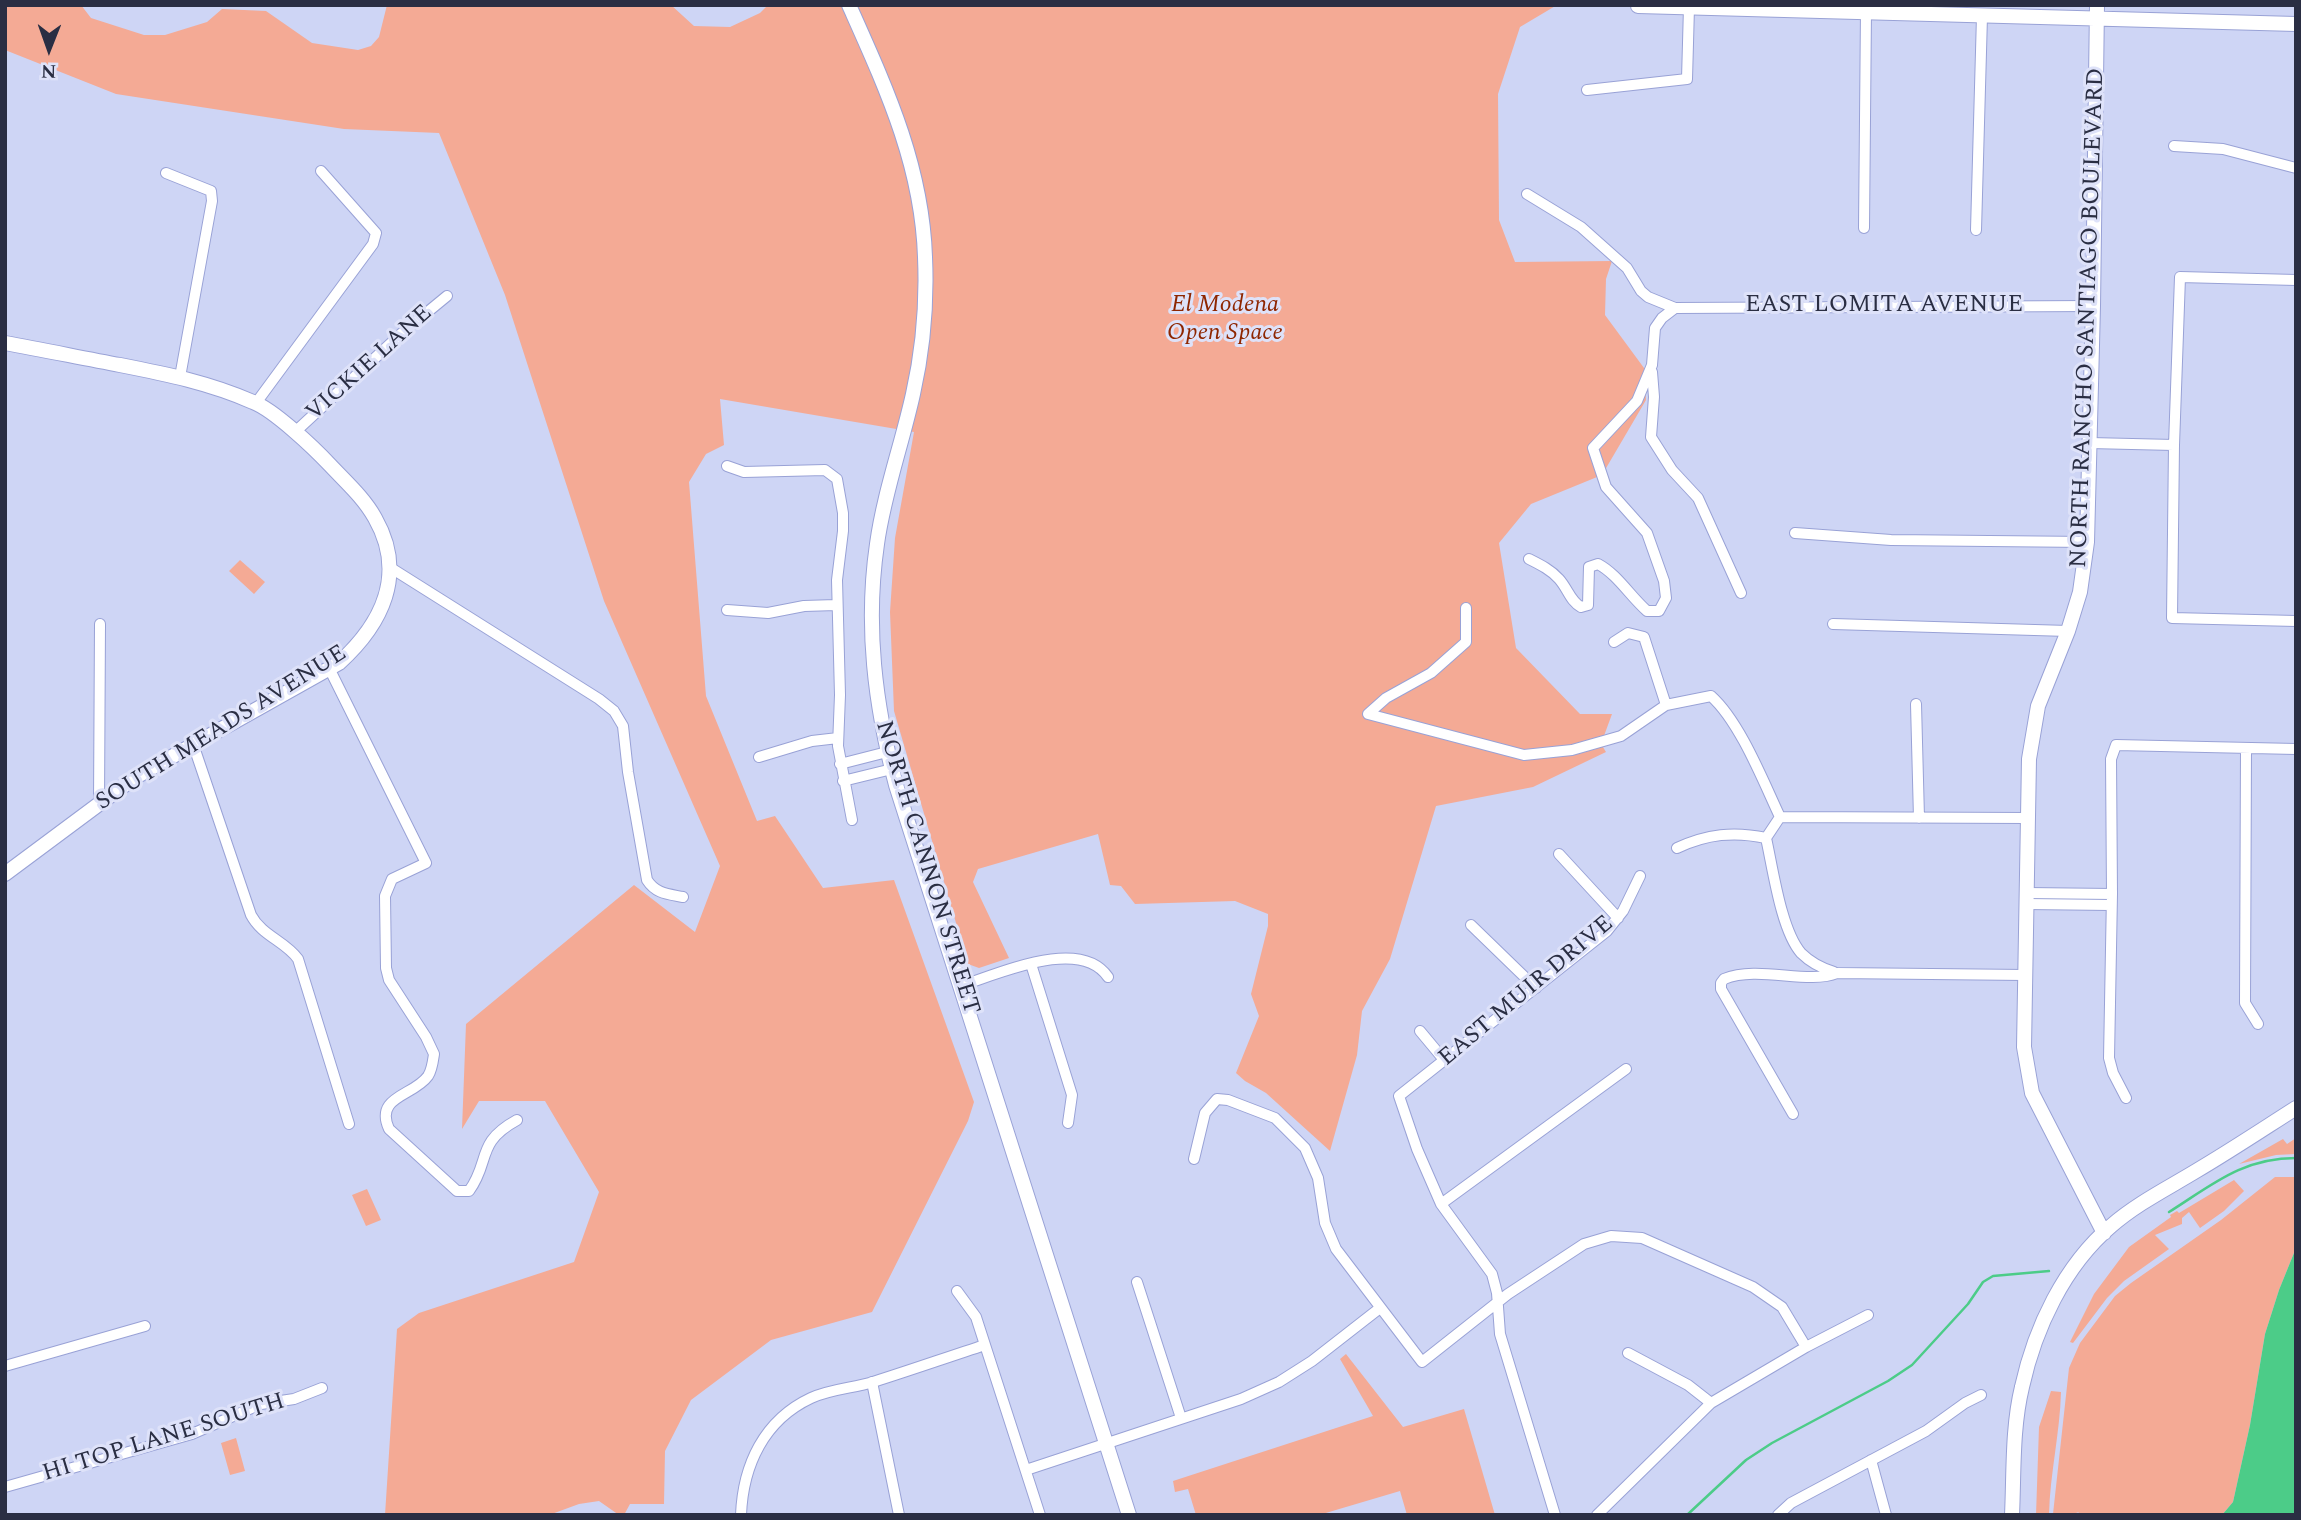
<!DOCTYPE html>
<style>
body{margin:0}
#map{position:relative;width:2301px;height:1520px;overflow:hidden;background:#ced5f5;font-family:Spectral,serif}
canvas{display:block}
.frame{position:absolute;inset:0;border:7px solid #2a2e43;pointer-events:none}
.north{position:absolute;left:14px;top:14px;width:70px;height:70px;-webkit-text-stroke:5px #dee2f9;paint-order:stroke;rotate:181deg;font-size:19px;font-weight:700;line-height:28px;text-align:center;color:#2a2e43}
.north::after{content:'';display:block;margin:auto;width:24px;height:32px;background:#2a2e43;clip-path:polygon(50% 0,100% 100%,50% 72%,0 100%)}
</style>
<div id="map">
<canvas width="2301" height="1520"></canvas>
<div class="frame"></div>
<div class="north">N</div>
</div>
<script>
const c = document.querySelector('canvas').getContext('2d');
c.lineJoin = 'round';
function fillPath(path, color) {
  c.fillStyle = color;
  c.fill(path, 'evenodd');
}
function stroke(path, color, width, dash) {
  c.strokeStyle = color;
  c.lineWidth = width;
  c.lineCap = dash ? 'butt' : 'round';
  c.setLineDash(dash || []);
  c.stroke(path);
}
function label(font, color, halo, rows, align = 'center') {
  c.font = font + ' Spectral,serif';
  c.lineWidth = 6;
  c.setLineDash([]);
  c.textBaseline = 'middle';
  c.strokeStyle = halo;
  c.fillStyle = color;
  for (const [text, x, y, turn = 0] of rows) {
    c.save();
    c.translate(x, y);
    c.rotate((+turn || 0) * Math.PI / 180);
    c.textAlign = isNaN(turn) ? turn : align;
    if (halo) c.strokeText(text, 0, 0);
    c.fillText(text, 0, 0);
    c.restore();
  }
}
const green = new Path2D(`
 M5,5h76l10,13 53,17h21l42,-13 15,-13 44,2 46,32 46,7 13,-4 8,-9 8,-32h284l23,21 36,1 30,-14 8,-8h789l-37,22 -22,67 1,126 16,42 97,-1 -6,18 -1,36 39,53 2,32 -44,75 -71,29 -32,39 17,105 64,66h32l-11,30 5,8 -73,35 -97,19 -46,153 -28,52 -5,44 -27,96 -64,-58 -21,-12 -9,-8 23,-57 -8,-22 17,-68v-12l-33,-13 -100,3 -14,-18 -11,-1 -12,-51 -120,35 -5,13 36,76 -30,10 -11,-4 -74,-253 -4,-99 5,-74 19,-106 -194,-33 4,46 -18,9 -17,28 17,214 51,125 18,-5 48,72 71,-8 80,222 -6,19 -96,191 -101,28 -80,60 -26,51 -1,53h-34l-6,11h-5l-20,-14 -20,3 -30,11h-164l12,-186 22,-16 155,-51 25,-70 -54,-91h-66l-17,28 4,-105 168,-139 61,47 25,-66 -116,-265 -99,-306 -66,-162 -95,-4 -228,-35 -111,-44z
 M240,560l25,22 -11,12 -25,-23z
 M2296,1138v16l-20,1 -37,9 44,-25 4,5z
 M2275,1177h21v71l-17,42 -14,44 -15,91 -17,77 -11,13h-146l3,-3 -9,3 -17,-1 16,-146 11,-25 35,-47 16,-13 90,-63z
 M2234,1180l10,11 -20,20 -24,17 -11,-16 -7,6v6l-27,11 14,14 -45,32 -17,17 -34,45 -3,-1 24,-48 35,-47 42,-30 -1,-2 7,-4 2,2z
 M367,1189l14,31 -15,6 -14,-31z
 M1346,1354l57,73 61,-18 31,106h-88l-7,-24 -81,24h-123l-8,-26 -13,3 -2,-11 200,-65 -33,-57z
 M2051,1391l10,1c-1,41 -11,81 -12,123h-13l3,-88z
 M236,1438l9,33 -15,4 -9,-32z`);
const water = new Path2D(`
 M2296,1248v267h-74l11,-13 17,-77 15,-91 14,-44z`);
const stream = new Path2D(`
 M2169,1212c43,-27 73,-54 127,-54
 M1687,1515l59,-55 26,-17 116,-62 24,-16 56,-61 15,-22 10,-6 56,-5`);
const street = new Path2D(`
 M1587,90l100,-11 2,-72
 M2174,146l49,3 73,19
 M166,173l45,18 1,10 -32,176
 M1527,194l54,33 46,41 14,23 7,6 27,11 418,-2
 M1864,228l2,-218
 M1976,230l6,-214
 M2296,280l-116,-3 -6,168 -2,173 124,3
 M1652,372l2,25 -3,40 21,33 26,28 43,95
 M256,403l117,-159 3,-11 -55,-62
 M295,432l107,-99 45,-37
 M2090,443l84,2
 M727,466l17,6 81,-2 12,9 6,34v18l-6,49 3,115 -2,51 14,74
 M1795,533l96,7 196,2
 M1529,559c12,6 22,11 30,20 9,10 11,22 22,28l7,-2 1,-38 9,-3c19,10 32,32 49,47h12l7,-13 -2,-17 -17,-48 -41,-46 -13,-39 44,-47 15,-36 3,-37 7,-10 13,-10
 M391,568l208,131 15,12 9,15 5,46 19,108c9,14 21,14 36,17
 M1466,608v34l-35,31 -45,25 -18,16 156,41 48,-5 49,-14 45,-31 45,-9c29,26 52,85 69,121
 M727,610l41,3 36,-7 32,-1
 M1833,624l235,7
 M1614,642l14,-9 16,4 22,68
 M329,668l97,195 -34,16 -7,17 1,72 3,12 37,57 8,17c-1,7 -2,16 -6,22 -14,20 -54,20 -39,53l68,62h12c22,-30 6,-48 48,-71
 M1916,704l3,114
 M193,744l58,171c11,21 34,26 47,44l51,165
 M2246,748l-1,255 13,21
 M759,757l53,-16 26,-3
 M840,764l47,-12
 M843,781l49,-12
 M99,803l1,-179
 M1780,817l248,1
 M1780,817l-14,21c7,31 15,92 35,115 10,10 20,15 33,19
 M1677,848c30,-14 57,-17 89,-10
 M1559,854l59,64
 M2027,893l85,1
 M2027,904l84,1
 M1471,925l65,63
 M1031,964l41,131 -4,28
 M960,986c39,-12 120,-50 148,-9
 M1420,1031l25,30
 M2126,1098l-13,-25 -4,-15 3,-164 -1,-135 5,-14 180,4
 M1793,1114l-72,-125v-6l3,-4c35,-14 83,6 113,-6l188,2
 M1194,1159l11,-46 12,-14 11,1 47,18 30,30 13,30 7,45 11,26 86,113 86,-68 76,-50 27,-8 31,2 111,49 29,20 24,40
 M1441,1204l185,-135
 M1137,1282l44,136
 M957,1291l19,26 64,198
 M1628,1353l60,32 23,18
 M5,1366l140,-40
 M872,1382l27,133
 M1871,1460l15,55
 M1026,1470l215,-71 38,-17 33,-21 68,-53
 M5,1487l187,-53 69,-30 33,-5 28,-11
 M741,1515c2,-50 23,-95 70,-117 19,-9 43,-10 62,-16 38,-12 75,-25 112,-37
 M1555,1515l-55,-181 -3,-41 -5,-19 -51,-70 -24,-55 -18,-53 208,-165 16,-20 17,-35
 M1597,1515l114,-112 95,-56 62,-32
 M1778,1515l13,-12 135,-72 39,-28 16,-8`);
const secondary = new Path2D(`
 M849,5c37,83 73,160 76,252 2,46 -2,93 -12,137 -11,50 -29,99 -36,150 -12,82 -2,161 19,241l233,730
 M2097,5l-4,301 -6,236 -7,50 -12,39 -30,75 -9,53 -5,288 8,46 72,140
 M1638,6l658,18
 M5,343c39,7 77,15 115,22 46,9 90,18 133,37 21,8 61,46 77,63 16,17 34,33 45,53 32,56 7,106 -36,145l-205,115 -129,96
 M2012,1515c2,-42 0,-87 10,-128 13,-59 42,-121 89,-161 25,-22 57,-38 85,-55 34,-20 67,-42 100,-63`);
const parkNames = [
 ["El Modena",1225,306],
 ["Open Space",1225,334]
];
const streetNames = [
 ["EAST LOMITA AVENUE",1884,306],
 ["NORTH RANCHO SANTIAGO BOULEVARD",2089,318,-88],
 ["VICKIE LANE",370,364,-42],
 ["SOUTH MEADS AVENUE",222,729,-32],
 ["NORTH CANNON STREET",926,868,73],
 ["EAST MUIR DRIVE",1527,992,-40],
 ["HI TOP LANE SOUTH",164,1439,-17]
];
fillPath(green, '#f4aa95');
fillPath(water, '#4ccc88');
stroke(stream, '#4ccc88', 2.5);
stroke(street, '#99a2d6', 12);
stroke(secondary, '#99a2d6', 16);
stroke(street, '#fff', 10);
stroke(secondary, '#fff', 14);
label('italic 24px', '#8e2601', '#dee2f9', parkNames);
label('24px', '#2a2e43', '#dee2f9', streetNames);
</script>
